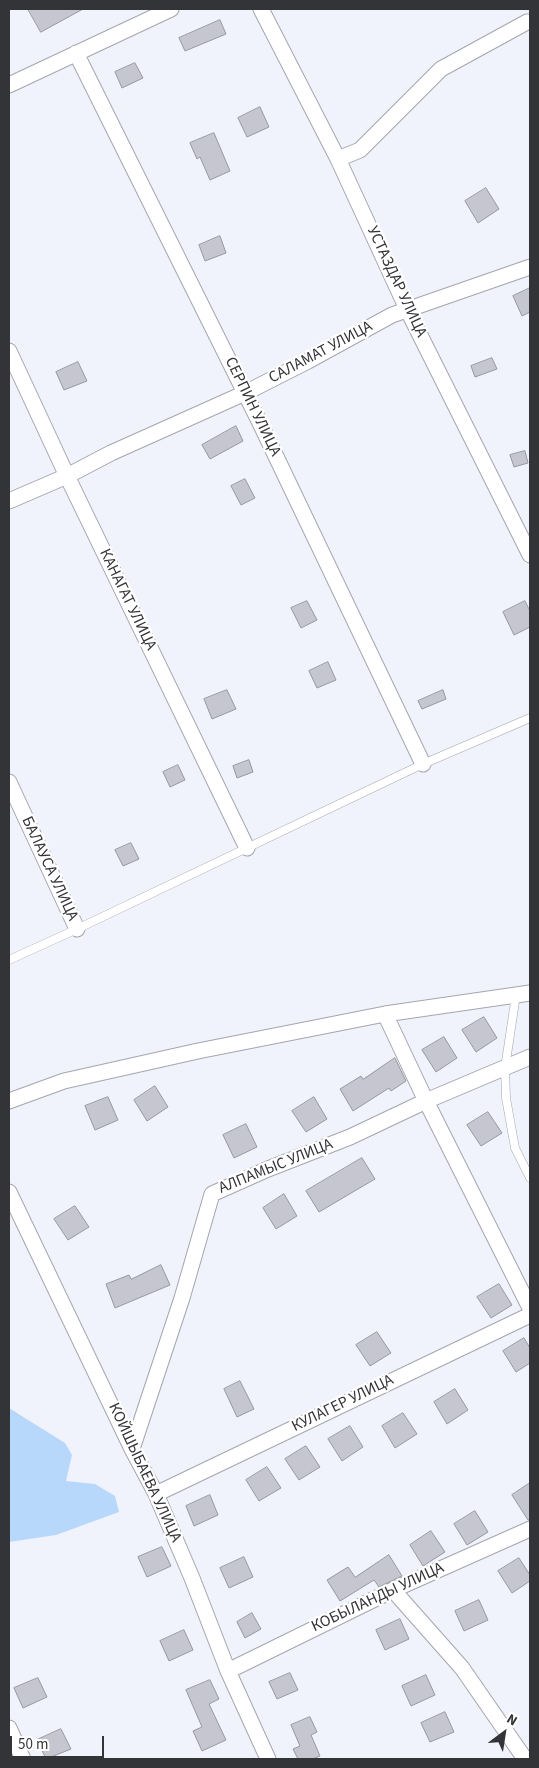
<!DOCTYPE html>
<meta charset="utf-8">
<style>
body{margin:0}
#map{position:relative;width:539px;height:1768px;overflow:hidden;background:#f1f3fc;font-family:"Source Sans 3",sans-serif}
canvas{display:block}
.frame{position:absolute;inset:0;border:10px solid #333437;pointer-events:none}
.north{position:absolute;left:479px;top:1708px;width:50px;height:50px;-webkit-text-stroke:4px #fff;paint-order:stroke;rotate:31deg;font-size:14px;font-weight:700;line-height:20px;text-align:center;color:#333437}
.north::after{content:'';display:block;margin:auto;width:18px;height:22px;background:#333437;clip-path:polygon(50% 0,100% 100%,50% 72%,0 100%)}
.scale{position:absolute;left:10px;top:1736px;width:94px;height:22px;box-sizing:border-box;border:2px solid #333437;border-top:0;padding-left:6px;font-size:15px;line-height:18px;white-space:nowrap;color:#333437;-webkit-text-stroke:4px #fff;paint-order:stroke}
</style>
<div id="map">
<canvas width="539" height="1768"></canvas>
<div class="frame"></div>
<div class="north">N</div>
<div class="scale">50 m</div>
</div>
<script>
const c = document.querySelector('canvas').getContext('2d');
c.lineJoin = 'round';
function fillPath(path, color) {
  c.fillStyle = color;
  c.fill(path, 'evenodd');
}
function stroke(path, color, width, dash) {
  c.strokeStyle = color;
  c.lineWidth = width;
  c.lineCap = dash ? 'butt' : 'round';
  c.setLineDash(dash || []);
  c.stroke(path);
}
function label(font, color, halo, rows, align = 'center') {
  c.font = font + ' "Source Sans 3",sans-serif';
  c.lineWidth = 4.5;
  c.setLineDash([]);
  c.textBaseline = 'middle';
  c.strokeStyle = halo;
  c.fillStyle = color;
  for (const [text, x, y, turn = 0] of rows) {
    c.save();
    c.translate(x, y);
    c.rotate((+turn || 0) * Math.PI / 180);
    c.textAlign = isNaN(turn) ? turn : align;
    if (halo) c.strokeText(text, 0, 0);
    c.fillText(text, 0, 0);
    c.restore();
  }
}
const water = new Path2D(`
 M9,1408l56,35 7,12 -6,26 29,3 20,12 4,16 -63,23 -47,7z`);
const building = new Path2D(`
 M28,9h55l-42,23z
 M220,20l6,14 -41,17 -6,-13z
 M135,63l8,15 -21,10 -7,-16z
 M260,107l9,20 -22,10 -9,-19z
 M214,133l16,38 -20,9 -10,-23 -3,2 -7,-16z
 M486,188l13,21 -21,14 -13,-22z
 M220,236l6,17 -21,8 -6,-16z
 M530,288v24l-8,4 -9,-20z
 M492,358l5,11 -22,8 -4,-11z
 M78,362l9,19 -23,9 -8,-18z
 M236,426l7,15 -33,18 -8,-14z
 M525,451l3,12 -14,4 -4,-12z
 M245,479l10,19 -14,7 -10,-19z
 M307,601l10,19 -16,8 -10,-20z
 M525,601l5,10v16l-16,8 -11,-23z
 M328,662l8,18 -19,8 -8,-17z
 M227,690l9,19 -24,10 -8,-20z
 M443,690l3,9 -24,10 -4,-8z
 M249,760l4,12 -16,6 -4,-12z
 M178,765l7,15 -15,7 -7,-15z
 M131,843l8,16 -16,7 -8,-16z
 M484,1017l13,21 -21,14 -14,-22z
 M444,1037l13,21 -21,14 -14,-22z
 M395,1058l11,23 -15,10 -2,-3 -36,23 -13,-22 21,-13 2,3z
 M155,1086l13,21 -21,14 -13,-21z
 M108,1097l10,23 -23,10 -10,-24z
 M314,1097l13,22 -21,13 -14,-21z
 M488,1112l14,21 -21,13 -14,-21z
 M246,1124l11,23 -23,11 -11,-23z
 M362,1158l13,21 -56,33 -13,-21z
 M284,1194l13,22 -21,13 -13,-21z
 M75,1206l14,21 -21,13 -14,-21z
 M161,1265l9,20 -55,23 -9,-24 23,-9 2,4z
 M499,1284l13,21 -21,13 -14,-21z
 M377,1332l14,21 -21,13 -14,-21z
 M524,1338l6,10v15l-14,9 -13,-21z
 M240,1381l14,28 -17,8 -13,-28z
 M455,1389l13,21 -21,14 -13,-22z
 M403,1413l14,21 -22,14 -13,-22z
 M350,1426l13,21 -21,14 -14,-22z
 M306,1446l14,21 -21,13 -14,-21z
 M267,1467l14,21 -22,13 -13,-21z
 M530,1483v37h-2l-16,-25z
 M210,1495l8,20 -24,11 -8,-20z
 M475,1511l13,21 -21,13 -13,-21z
 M431,1531l14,21 -22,14 -13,-21z
 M162,1547l9,19 -24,11 -9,-20z
 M389,1555l13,21 -23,11 -5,-7 -34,21 -13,-21 21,-13 7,10z
 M244,1557l9,20 -24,11 -9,-20z
 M519,1558l11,17v6l-18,12 -14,-22z
 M479,1600l9,20 -24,11 -9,-20z
 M252,1613l9,16 -16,9 -8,-16z
 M400,1619l9,20 -24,11 -9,-20z
 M184,1630l9,20 -24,11 -9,-20z
 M290,1673l8,17 -21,9 -8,-17z
 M426,1675l9,20 -24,11 -9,-20z
 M38,1678l9,19 -24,11 -9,-20z
 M210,1680l9,19 -10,5 17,36 -24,11 -9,-20 9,-4 -16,-37z
 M445,1712l9,20 -24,10 -9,-19z
 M310,1717l7,15 -6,3 9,21 -7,3h-15l-5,-10 7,-3 -9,-21z
 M61,1729l10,20 -25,10 -9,-19z`);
const service = new Path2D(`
 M9,960l68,-31 346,-165 107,-46
 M516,995l-11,73 1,30 9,50 15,30`);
const minor = new Path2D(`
 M261,9l77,150 69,150 123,246
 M76,53l184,370 163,341
 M9,85l162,-76
 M338,159l22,-9 81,-81 86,-47h3
 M9,351l58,125 180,372
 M9,501l58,-25 44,-23 134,-60 63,-32 84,-46 138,-48
 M9,782l68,147
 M385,1014l41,87 104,207
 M9,1101l55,-20 134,-30 187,-37 145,-21
 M9,1192l123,257 24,45 36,84 36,93 40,88
 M132,1449l50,-151 30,-104 56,-25 82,-32 76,-36 104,-44
 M156,1494l374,-179
 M393,1590l69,78 63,91
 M228,1671l165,-81 137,-61
 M9,1728l14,31`);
const streetNames = [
 ["УСТАЗДАР УЛИЦА",396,282,65],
 ["САЛАМАТ УЛИЦА",321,353,-28],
 ["СЕРПИН УЛИЦА",252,407,64],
 ["КАНАГАТ УЛИЦА",127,600,64],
 ["БАЛАУСА УЛИЦА",49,869,65],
 ["АЛПАМЫС УЛИЦА",276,1167,-22],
 ["КУЛАГЕР УЛИЦА",343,1404,-26],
 ["КОЙШЫБАЕВА УЛИЦА",144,1473,65],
 ["КОБЫЛАНДЫ УЛИЦА",378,1598,-25]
];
fillPath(water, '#b8d8fb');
fillPath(building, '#c5c6cf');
stroke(building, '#9697a0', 1);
stroke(service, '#a4a6af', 9);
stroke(minor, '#a4a6af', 17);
stroke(service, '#fff', 8);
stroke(minor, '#fff', 15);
label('16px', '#333437', '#fff', streetNames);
</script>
